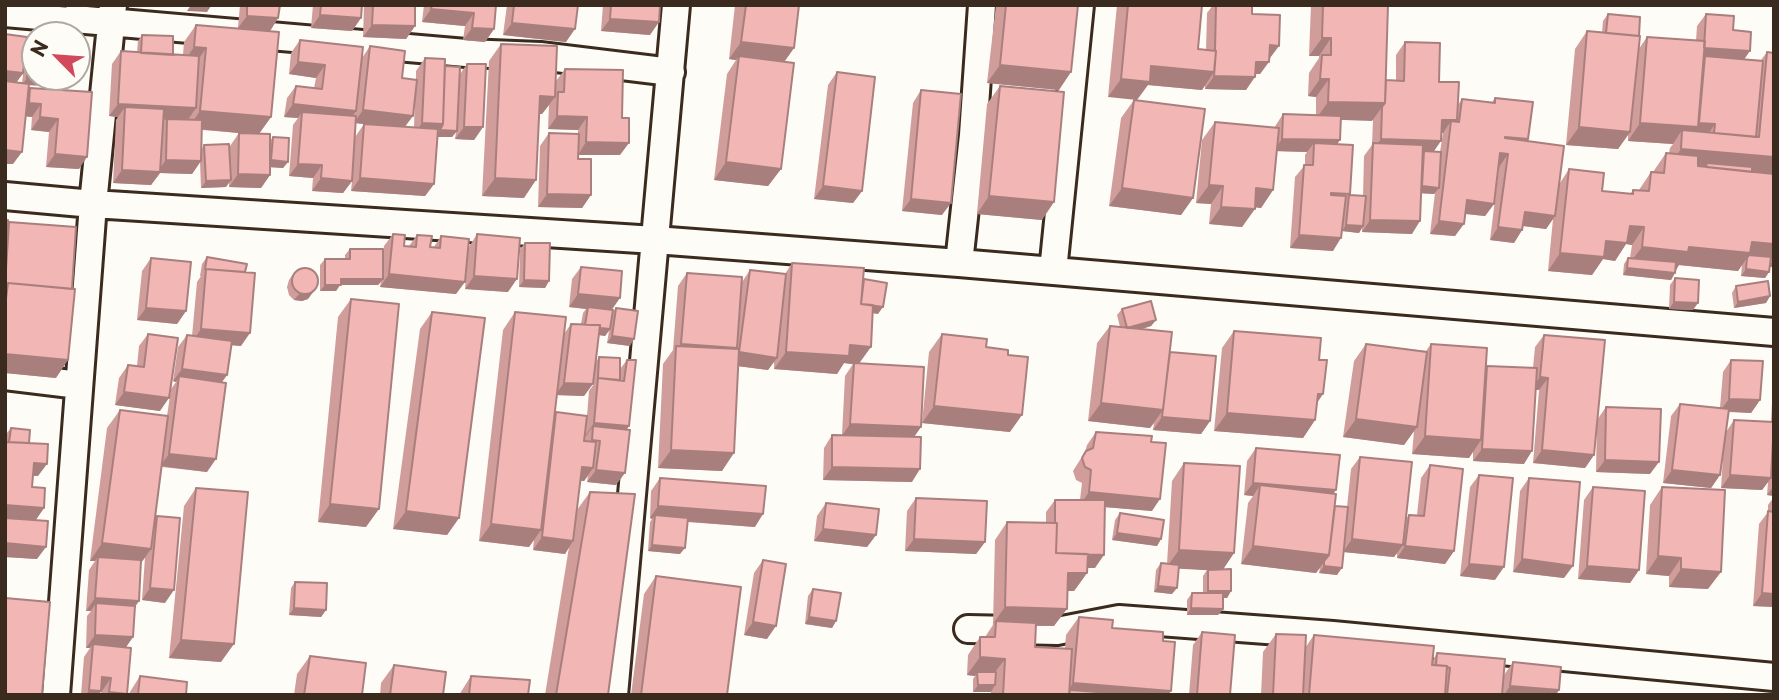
<!DOCTYPE html>
<style>
body{margin:0}
#map{position:relative;width:1779px;height:700px;overflow:hidden;background:#fdfcf7;font-family:"Playpen Sans",sans-serif}
canvas{display:block}
.frame{position:absolute;inset:0;border:7px solid #3b2a1e;pointer-events:none}
.north{position:absolute;left:21px;top:21px;width:70px;height:70px;box-sizing:border-box;background:#fdfcf7;border:2px solid #afa8a0;border-radius:50%;rotate:295deg;font-size:19px;font-weight:700;line-height:28px;text-align:center;color:#3b2a1e}
.north::after{content:'';display:block;margin:auto;width:24px;height:32px;background:#d1495b;clip-path:polygon(50% 0,100% 100%,50% 72%,0 100%)}
</style>
<div id="map">
<canvas width="1779" height="700"></canvas>
<div class="frame"></div>
<div class="north">N</div>
</div>
<script>
const c = document.querySelector('canvas').getContext('2d');
c.lineJoin = 'round';
function stroke(path, color, width, dash) {
  c.strokeStyle = color;
  c.lineWidth = width;
  c.lineCap = dash ? 'butt' : 'round';
  c.setLineDash(dash || []);
  c.stroke(path);
}
function fillPath(path, color) {
  c.fillStyle = color;
  c.fill(path, 'evenodd');
}
const street = new Path2D(`
 M5,13l461,40 74,3 131,16
 M5,196l88,8 562,36 304,23 815,69
 M959,263l14,-128 9,-130
 M1053,271l27,-266
 M5,376l74,9
 M968,629l89,2 62,-12 214,16 441,42
 M56,695l37,-491 20,-199
 M614,695l62,-690`);
const wall = new Path2D(`
 M240,5h40l-2,13 -8,13 -32,-3z
 M313,5h49l-1,13 -9,13 -41,-3z
 M364,5h51v21l-9,13 -43,-2z
 M424,5h72l-2,24 -9,13 -22,-2 2,-14 -43,-4z
 M507,5h71l-12,37 -63,-7z
 M603,5h57l-10,30 -49,-4z
 M735,5h64l-5,43 -10,14 -3,107 -13,17 -54,-6 13,-106 9,-14 -7,-1z
 M996,5h82l-19,85 -72,-7z
 M1117,5h85l-4,44 8,1 1,-37 6,-8h39v9l18,44 -10,16h-5l-9,16 -41,-1v-4l-3,5 -54,-5 -40,12z
 M1311,5h77l-2,75h10v-25l9,-13 53,63 4,-6 30,3 3,-4 33,41 -1,2 33,42 9,-14 33,22 28,3 3,-4h6l12,-18h2l13,-19h3l1,-5 3,-4 -45,-3v-6l-10,14 -52,-4 9,-96 12,-18 15,2 1,-12 5,-7 30,36 9,-13 49,4 1,-15 9,-12 27,16 11,29 17,1 6,-8 7,1v214h-4l-1,5 -4,6 -24,-2 1,-12 -4,7 -59,-6 -8,15 -48,-5 1,-11 4,-6h2l2,-13 -6,-1 -11,17 -12,-2 -11,16 -44,-4 5,-52 -7,10 -23,-3 -1,4 -8,13 -24,-3 9,-73h-1l-4,37 -9,12 -20,-2 -10,22 -25,-2 5,-41 -1,1 -13,-1 -9,41 -50,-2v-4l-3,5 -17,-2 -9,20 -43,-3 5,-71 10,-12v-10l2,-3 -31,-1 -3,39 -12,18 -6,-1 -13,20 -33,-3 2,-20 -15,-1 6,-63 13,-18 59,6 9,-14 33,1v-18l-8,-1 1,-23 10,-15v-2h-10zM1341,120h32l-1,25 -8,11 -1,40 -14,-1 -11,-51zM1441,133h2l-3,19h-7z
 M196,25l75,92 -12,17 11,7 3,-4 15,25 -5,6 -13,-1v8l-9,13 -32,-1v-5l-3,5 -25,1 -1,-26 -8,12 -32,-1 -9,12 -38,-2 3,-63 2,-3 -9,-1 3,-52 9,-13 16,1 1,-11 4,-6 31,20h10l1,-13zM202,130l39,3h-2l-9,13v16l-26,-17 -3,5z
 M5,34l20,25 3,-5 4,1 1,-17 2,-3v20l22,25 -5,6 -23,-1 -1,5 2,-2 62,4 -13,77 -33,-2 3,-35 -18,-2 1,-13 -6,-1 -13,48h-8zM23,74l-1,9 -6,-1z
 M300,40l62,18 8,-12 32,32 14,2v-9l9,-13 20,8 15,8 7,-10 16,63 -9,13 -19,-1 1,-7 -4,5h-14l-4,47 -9,12 -74,-5 1,-10 -9,12 -31,-2 1,-13 -24,-2 4,-51 5,-7 -14,-1 3,-19 9,-12 18,2 2,-10 -27,-4 2,-21zM415,95l-1,32h-9zM356,123l13,2 -5,-1 -9,13z
 M501,44l54,52 1,-15 9,-12 55,86h-42v4l13,36 -9,13 -44,-1 2,-61 9,-13 29,1v-4l-30,-1 1,-24 -7,9h-3l-15,84 -42,-2 7,-135z
 M837,72l25,119 -9,12 -39,-4 14,-114z
 M1000,86l42,134 -65,-6 10,-110z
 M921,90l21,125 -40,-4 11,-108z
 M1134,100l59,98 -12,17 -72,-9 12,-88z
 M5,220l2,5 2,-3 47,156 -51,-5z
 M393,234l11,12h5l8,-11 13,12h4l7,-11 28,11 8,-13 31,58 -43,-3 3,-36 -12,41 -76,-7 1,-5 -3,3h-38l-4,6h-16v-26l5,-6h20v-4l5,-6 33,7 1,-10z
 M525,243l24,38 -4,7 -26,-1 1,-38z
 M207,257l38,15 -4,74 -10,-1 -4,30 -5,7 -15,90 -45,-5 -7,51 2,-2 8,87 -23,-3 3,-43 -4,6 -2,38 -4,6 -2,30 -7,10 1,47 -1,1h-25v-5l-2,5h-18l3,-38 6,-9h-4l1,-32 4,-5h-5l3,-41 6,-9h-5l17,-133 13,-18 47,6 4,-27 5,-7 -3,-1 5,-34 9,-12 5,1 5,-54 4,-6h-1l2,-12z
 M151,258l35,53 -9,13 -40,-4 5,-49z
 M792,263l71,17 15,34 -5,-1 -14,50 62,64 -7,9 -2,46 -89,-2 1,-32 8,-13h10l3,-59 8,-12 -9,-1 -7,11 -63,-5v-8l-6,9 -30,-4 -16,105 -64,-3 5,-104 10,-14 5,-64 9,-13 55,9 8,-12 35,4z
 M581,267l31,46 4,-5 14,38 -23,-3 2,-12 -4,5 -6,-1 -3,27 3,-5 21,12 7,-9 2,66 -3,4 -10,55 -29,-3 1,-6 -4,5h-4l-3,29 13,-18 18,203h-63l24,-148 -4,7 -32,-4 1,-11 -5,8 -50,-6 24,-211 12,-18 49,22 7,-10h10l2,-11 3,-4 -17,-2 3,-28zM594,380v4l-5,7 -2,25 -33,-2 3,-19 27,1z
 M294,273l14,26 -6,2 -8,-1 -5,-5 -2,-8 2,-7z
 M1675,278l18,32 -24,-1 1,-24z
 M1736,286l34,10 -4,7 -32,5 -2,-15z
 M351,299l15,228 -48,-5 20,-205z
 M1122,309l34,11 -5,6 -9,3 28,23 40,69 -9,13 -48,-4 1,-7 -4,5 -62,-7 9,-78 13,-17 10,1 -3,-12z
 M432,312l27,206 -12,17 -54,-6 27,-200z
 M1234,331l85,29 -4,60 -12,18 -89,-7 8,-83z
 M148,334l12,77 -45,-6 4,-27 9,-13 9,1 2,-20z
 M942,334l44,13 24,85 -88,-9 7,-71z
 M1544,335l50,120 -9,13 -52,-5 6,-73h-3l-12,74 -51,-3v-10l-4,7 -57,-4 2,-23 -10,14 -61,-8 11,-76 12,-17 60,7 5,-7 55,22 47,2 2,-21z
 M1731,360l29,40 -9,13 -23,-1 -2,20 8,-12 37,2 3,-57v131l-7,-1 1,-13 -6,8 -41,-2 3,-46 -4,33 -9,13 -48,-5 8,-67 9,-12 40,4 3,-36z
 M1606,407l44,67 -54,-2 1,-52z
 M11,428l18,15 9,33h-5l-1,11 12,21 -9,13 2,38 -32,-2v-115l1,-8z
 M1096,432l55,10 1,69 -48,-4 -9,61h-8v5l-13,18h-7l-13,35h-18l-1,21 30,1 1,-13 13,-18 33,11 51,13 5,54h-177v-4l-18,1v-13l2,-3 -8,-1 1,-20 12,-18h5l8,-12 2,-85 12,-18 39,1v-11l9,-12h25l2,-17 -6,-3 -3,-9 12,-19 2,-7z
 M1256,448l78,46 1,12 12,1 4,-38 9,-12 46,62 3,-4h8l4,-37 9,-13 24,86 -9,13 -48,-6v-5l-3,4 -50,-5 -7,23 -18,-2 1,-5 -4,5 -75,-9 7,-61 5,-7 -9,-1 3,-34z
 M1184,463l50,90 -11,16 8,22 -4,7h-4v11l-5,6h-31v-15l5,-7h11v-17l4,-6 -28,-2 -7,26 -18,-2 2,-22 5,-7 6,1 5,-83z
 M1479,475l16,105 -35,-4 10,-89z
 M660,478l95,49 -68,-5 -7,32 -32,-3 2,-29 2,-3 -2,-1 1,-27z
 M1529,478l35,100 -51,-6 7,-81z
 M1593,487l46,83 -9,13 -52,-4 6,-79z
 M1662,487l46,102 -39,-2v-11l-23,-2 4,-69z
 M196,488l25,174 -52,-4 15,-152z
 M1774,497v110l-21,-1 6,-82 9,-12v-7z
 M916,498l69,44 -9,12 -71,-3 2,-40z
 M826,503l50,32 -9,12 -53,-6 3,-25z
 M1120,513l41,26 -4,7 -45,-6 3,-20z
 M763,560l4,79 -23,-4 10,-62z
 M656,576l71,119h-96l13,-101z
 M295,582l31,28 -5,7 -32,-2 2,-27z
 M813,589l23,32 -4,7 -27,-4 3,-28z
 M1202,632l28,63h-41l4,-50z
 M1276,634l29,14 9,-13 119,25 4,-7 65,42h-241l2,-43z
 M310,656l52,39h-68l3,-21z
 M1513,662l43,33h-54l2,-20z
 M394,665l49,30h-63l1,-12z
 M140,676l46,19h-58z
 M471,676l57,19h-69z`);
const shadedWall = new Path2D(`
 M45,5h23l-2,3z
 M191,5l20,1 -4,6 -20,-1z
 M431,9l43,4 -9,13 -43,-4z
 M320,15l41,3 -9,13 -41,-3z
 M247,16l31,2 -8,13 -32,-3z
 M610,19l49,3 -9,13 -49,-4z
 M512,23l63,6 -9,13 -63,-7z
 M372,25l43,1 -9,13 -43,-2z
 M472,28l22,1 -9,13 -22,-2z
 M1322,38h9l-12,18h-10z
 M741,42l53,6 -12,17 -43,-9 -3,4 -7,-1z
 M1270,45l9,1 -9,12h-9z
 M194,47l12,1 -12,18 -12,-1z
 M1703,48l47,3 -9,13 -36,-8 -3,5z
 M298,62l27,3 -9,13 -27,-4z
 M1256,62h13l-9,12h-13z
 M1000,65l71,7 -12,18 -72,-7z
 M1151,66l63,6 -12,18 -54,-5 -11,15 -29,-3 13,-18z
 M5,71l18,2 -9,13 -9,-1z
 M1214,76l41,1 -9,13 -41,-1z
 M27,78l30,2 -5,6 -30,-1z
 M1320,79h9l-13,18 -8,-1z
 M540,96l15,1 -13,17h-14z
 M1328,102l57,1 -13,18 -56,-2z
 M29,103l12,1 -9,13 -12,-1z
 M118,104l78,4 -9,13 -62,-4v-10l-7,10 -9,-1z
 M293,104l63,7 -9,13 -45,-12 -4,6 -14,-1z
 M363,110l50,6 -9,12 -50,-5z
 M200,111l71,6 -13,18 -70,-7z
 M557,116l30,1 -9,13 -30,-1z
 M40,117l18,2 -9,13 -18,-2z
 M1442,120h15l-7,11 1,-10 -8,12 -10,-1z
 M422,123l21,1 -9,13 -21,-1z
 M1640,123l57,4 2,-4 16,1 -9,13 -24,-7 -9,14 -45,-3z
 M464,127h19l-9,13 -19,-1z
 M1579,127l51,5 -12,17 -52,-4z
 M440,130l17,1 -5,6h-16z
 M1505,137l23,2 -9,13 -23,-3z
 M1282,139l58,1 -9,13 -17,-10 -7,9 -34,-1z
 M1381,139l60,2 -9,13 -8,-3 -2,2 -50,-1z
 M586,142l43,1 -9,12h-42z
 M1681,149l93,8v19l-67,-13 -5,7 -34,-3z
 M5,150l17,2 -9,12h-8z
 M1500,153l8,1 -9,13 -8,-1z
 M55,154l32,3 -8,12 -33,-2z
 M166,160l35,1 -9,13 -32,-1 -9,12 -38,-2 9,-13 35,2z
 M271,160l17,2 -5,6 -16,-1z
 M726,162l55,7 -13,17 -54,-6z
 M298,164l24,1 -9,13 -24,-2z
 M238,174l32,1 -9,13 -32,-1z
 M321,178l31,3 -9,12 -31,-2z
 M360,178l74,6 -9,12 -74,-5z
 M495,178l41,2 -12,18 -42,-2z
 M231,180l-5,7 -25,1 5,-7z
 M1209,185l14,1 -12,18 -15,-1z
 M823,186l39,5 -9,12 -39,-4z
 M1421,186l18,2 -5,6 -18,-1z
 M1122,188l71,10 -12,17 -72,-9z
 M1256,188l17,2 -12,18 -17,-2z
 M547,194l44,1 -9,13 -44,-1z
 M989,196l65,6 -12,18 -65,-6z
 M911,199l40,4 -9,12 -40,-4z
 M1467,200l27,4 -9,12 -27,-3z
 M1221,207l34,2 -13,18 -33,-3z
 M1525,212l30,4 -9,13 -30,-4z
 M1370,220l50,1 -8,13 -50,-2z
 M1439,221l25,3 -9,12 -25,-2z
 M1346,225l17,1 -4,7 -17,-2z
 M1630,226l14,1 -12,18 -6,-1 -11,17 -12,-2 -11,16 -44,-4 12,-18 46,-12z
 M1498,227l24,3 -8,13 -24,-3z
 M1299,235l42,3 -8,13 -43,-3z
 M1752,242l22,2v11l-5,7 -22,-4 -9,13 -59,-6 -3,4 -47,-5 13,-17h47z
 M1774,259v8h-6z
 M1627,268l48,5 -4,7 -48,-5z
 M1746,269l23,3 -4,6 -24,-2z
 M389,274l76,8 -9,12 -76,-7z
 M474,276l43,3 -9,13 -43,-3z
 M341,279h42l-5,6h-38l-4,6h-16l5,-6z
 M524,280l25,1 -4,7 -26,-1z
 M317,287l-9,12 -6,2 -8,-1 5,-6z
 M578,294l42,4 -9,13 -23,-4 -1,2 -18,-2z
 M1770,296l-4,7 -32,5 4,-6z
 M1674,302l24,1 -5,7 -24,-1z
 M860,303l23,4 -5,7 -23,-4z
 M146,308l40,3 -9,13 -40,-4z
 M1156,320l-5,6 -29,9 5,-7z
 M585,326l25,3 -5,7 -25,-4z
 M201,329l49,4 -9,13 -49,-4z
 M612,336l22,3 -4,7 -23,-3z
 M681,344l56,4 -62,5z
 M850,345l21,2 -13,18 -14,-2 -7,11 -63,-5 12,-17z
 M738,352l39,6 -9,12 -39,-5z
 M5,354l63,6 -12,18 -51,-5z
 M182,369l45,6 -9,12 -39,-11 -3,6 -3,-1z
 M1540,377l8,1 -9,12 -8,-1z
 M564,383l29,1 -9,12 -29,-1z
 M124,392l45,6 -9,13 -45,-6z
 M1318,394h5l-12,18z
 M1729,399l31,1 -9,13 -31,-2z
 M1101,403l62,7 -13,18 -62,-7z
 M934,406l88,9 -12,17 -88,-9z
 M1227,413l88,7 -12,18 -89,-7z
 M1162,417l48,4 -9,13 -48,-4z
 M1356,419l61,8 -13,18 -61,-8z
 M594,423l35,3 -9,13 -27,-13 -7,10h-1z
 M850,424l71,3 -9,13 -71,-3z
 M1425,436l56,4 -12,18 -57,-4z
 M1482,449l50,2 -8,13 -51,-3z
 M671,450l63,3 -12,18 -64,-3z
 M1542,450l52,5 -9,13 -52,-5z
 M169,454l47,5 -9,13 -47,-6z
 M1605,460l54,2 -9,12 -54,-2z
 M34,463l13,1 -9,12 -13,-1z
 M582,467l11,1 -9,13 -11,-1z
 M832,467l88,2 -8,13 -89,-2z
 M596,470l29,3 -9,12 -29,-3z
 M1672,470l48,5 -9,13 -48,-5z
 M1730,475l41,3 -9,12 -41,-2z
 M1253,483l83,7 -9,13 -67,-18 -7,11 -9,-1z
 M1774,486v10l-7,-1z
 M1089,492l71,7 -8,12 -72,-6z
 M330,504l49,5 -13,18 -48,-5z
 M5,505l39,3 -9,13 -30,-2z
 M658,506l105,8 -8,13 -100,-8v-4l-3,4 -2,-1z
 M406,511l53,7 -12,17 -54,-6z
 M491,524l50,6 -12,17 -50,-6z
 M823,529l53,6 -9,12 -53,-6z
 M1117,533l44,6 -4,7 -45,-6z
 M542,537l31,4 -8,13 -32,-4z
 M914,539l71,3 -9,12 -71,-3z
 M1352,539l51,6 -9,12 -51,-5z
 M5,543l41,4 -9,12 -32,-2z
 M102,543l49,6 -12,17 -41,-9 -3,4h-5z
 M652,545l33,3 -5,6 -32,-3z
 M1253,546l76,9 -13,18 -75,-9z
 M1405,546l49,5 -9,13 -48,-6z
 M1179,550l55,3 -12,18 -56,-3z
 M1055,555h49l-9,13h-49z
 M1658,556l23,2 -12,18 -23,-2z
 M1522,559l51,7 -9,12 -51,-6z
 M1469,564l35,3 -9,13 -35,-4z
 M1324,566l18,2 -5,7 -18,-2z
 M1587,566l52,4 -9,13 -52,-4z
 M1681,569l40,3 -13,17 -39,-2z
 M1068,573h19l-13,18h-19z
 M1158,586l19,2 -5,6 -18,-2z
 M150,588l24,2 -9,13 -23,-3z
 M1208,591h23l-4,7h-24z
 M1762,593l12,1v13l-21,-1z
 M95,598l44,3 -9,12 -34,-10 -5,8h-5z
 M1005,607l62,2 -13,17 -58,-1v-4l-4,4z
 M294,608l32,2 -5,7 -32,-2z
 M1191,608l32,1 -5,6h-31z
 M809,617l27,4 -4,7 -27,-4z
 M753,622l23,4 -9,13 -23,-4z
 M95,635l38,2 -9,13 -31,-6 -3,4h-4z
 M181,640l53,4 -13,18 -52,-4z
 M980,657l25,2 -13,17 -15,-4 -2,4 -8,-1z
 M102,677l9,1 -9,13 -8,-1z
 M1073,683l98,8 -3,4h-100v-5z
 M978,685h17l-4,7h-18z
 M1510,686l49,4 -3,5h-52z
 M89,690l12,1 -2,4h-13z
 M109,692l18,2 -1,1h-18z`);
const building = new Path2D(`
 M247,5h33l-2,13 -31,-2z
 M321,5h41l-1,13 -41,-3z
 M373,5h42v21l-43,-1z
 M432,5h64l-2,24 -22,-1 2,-15 -43,-4z
 M514,5h64l-3,24 -63,-6z
 M611,5h49l-1,17 -49,-3z
 M746,5h53l-5,43 -53,-6z
 M1006,5h72l-7,67 -71,-7z
 M1128,5h74l-4,44 18,2 -2,21 -63,-6 -1,16 -29,-3z
 M1216,5h36v9l28,1 -1,31 -9,-1 -1,17h-13l-1,15 -41,-1 2,-25 -1,-1z
 M1323,5h65l-3,98 -57,-1 1,-23h-9l2,-24h9v-17h-9z
 M1608,14l32,3 -1,19 -33,-3z
 M1706,14l28,2 -1,14 18,2 -1,19 -46,-3z
 M196,25l83,7 -8,85 -71,-6 6,-63 -12,-1z
 M37,31l38,2 -1,2h-37z
 M1587,31l53,5 -10,96 -51,-5z
 M5,34l22,3 -4,36 -18,-2z
 M142,35l31,1v19l-32,-2z
 M1647,37l58,4 -7,86 -58,-4z
 M300,40l63,7 -7,64 -63,-7 3,-18 26,3 3,-24 -27,-3z
 M1405,42l35,1 -1,39h20l-2,38h-15l-1,21 -60,-2 1,-32 3,-4 1,-23 18,1z
 M501,44l56,2 -2,51 -15,-1 -4,84 -41,-2z
 M370,46l35,5 -3,27 15,2 -4,36 -50,-6z
 M121,51l78,5 -3,52 -78,-4z
 M1767,52l7,1v104l-93,-8 1,-19 77,7z
 M28,54l7,1v22h22v3l-30,-2z
 M739,56l55,7 -13,106 -55,-7z
 M1705,56l58,5 -7,76 -42,-4 1,-9 -16,-1z
 M425,58l20,1 -2,65 -21,-1z
 M467,64h19l-3,63h-19z
 M445,66l15,1 -3,64 -17,-1 3,-6z
 M565,69l58,1 -1,48h7v25l-43,-1 1,-25 -30,-1 1,-24h6z
 M837,72l38,5 -13,114 -39,-5z
 M5,81l24,3 -7,68 -17,-2z
 M1000,86l64,6 -10,110 -65,-6z
 M30,88l62,4 -5,65 -32,-3 3,-35 -18,-2 1,-13 -12,-1z
 M921,90l40,4 -10,109 -40,-4z
 M1495,98l38,4 -5,37 -23,-2v1l59,8 -9,70 -30,-4 -3,18 -24,-3 10,-73 -8,-1 -6,51 -27,-4 -3,24 -25,-3 12,-100 8,1 3,-23 33,4z
 M1134,100l71,9 -12,89 -71,-10z
 M125,107l39,2 -4,63 -38,-2z
 M302,112l54,4 -4,65 -31,-3 1,-13 -24,-1z
 M1283,114l58,2 -1,24 -58,-1z
 M167,119l35,1 -1,41 -35,-1z
 M1215,122l64,6 -6,62 -17,-2 -1,21 -34,-2 2,-21 -14,-1z
 M364,124l74,5 -4,55 -74,-6z
 M239,133l31,1v41l-32,-1z
 M549,133l30,1 -1,25h13v36l-44,-1z
 M273,137l16,1 -1,24 -17,-2z
 M1314,143l39,2 -3,49 -19,-1v2l15,1 -5,42 -42,-3 5,-70h9z
 M1373,143l50,2 -3,76 -50,-1z
 M229,144l2,36 -25,1 -2,-36z
 M1424,151l17,1 -2,36 -17,-2z
 M1666,153l32,3v10l76,8v70l-22,-2 -2,11 -61,-6 -1,5 -46,-5 2,-20 -14,-1 -3,17 -21,-2 -2,16 -44,-4 9,-84 35,4 -2,18 31,3v-4l16,1 2,-19 13,1z
 M1707,163l45,4v5l-46,-5z
 M1349,195l17,1 -3,30 -17,-1z
 M5,220h3l-3,25z
 M9,222l67,5 -4,62 -64,-6 -3,2z
 M393,234l12,1 -1,11 12,1 1,-12 15,1 -2,11 10,1 1,-12 28,3 -4,43 -76,-8z
 M477,234l43,4 -3,41 -43,-3z
 M525,243h25l-1,38 -25,-1z
 M350,249h33v30h-42v6h-16v-26h25z
 M1749,255l22,2 -2,15 -23,-3 1,-11z
 M207,257l40,7 -2,8 -40,-3z
 M151,258l40,4 -5,49 -40,-3z
 M1628,258l48,4 -1,11 -48,-5z
 M792,263l72,5 -3,36 12,1 -2,42 -21,-2 -1,11 -63,-4z
 M581,267l41,4 -2,27 -42,-4z
 M292 281a13 13 0 1 1 26 0a13 13 0 1 1-26 0Z
 M206,269l49,4 -5,60 -49,-4z
 M750,270l36,4 -9,84 -38,-6z
 M687,273l55,4 -5,71 -56,-4z
 M1675,278l24,2 -1,23 -24,-1z
 M864,279l23,4 -4,24 -22,-3z
 M1768,281l2,15 -32,6 -2,-16z
 M8,283l67,6 -7,71 -63,-6v-47z
 M351,299l48,5 -20,205 -49,-5z
 M1151,301l5,19 -29,8 -5,-19z
 M588,307l25,3 -3,19 -10,-1v-3h-15z
 M616,308l22,3 -4,28 -22,-3z
 M432,312l53,6 -26,200 -53,-7z
 M515,312l51,5 -25,213 -50,-6z
 M571,324l29,1 -7,59 -29,-1z
 M1110,326l62,6 -9,78 -62,-7z
 M1234,331l87,7 -2,22h8l-4,34h-5l-3,26 -88,-7z
 M148,334l30,4 -9,60 -45,-6 4,-27 16,2z
 M942,334l45,5 -1,8 22,3v5l20,2 -6,58 -88,-9z
 M187,335l45,6 -5,34 -45,-6z
 M1544,335l61,5 -11,115 -52,-5 6,-72 -8,-1z
 M1366,344l61,8 -10,75 -61,-8z
 M1431,344l56,4 -6,92 -56,-4z
 M676,346l63,3 -5,104 -63,-3z
 M1170,352l46,4 -6,65 -48,-4z
 M599,357l21,1v22l-22,-2z
 M627,360h9l-7,66 -35,-3 4,-45 26,3z
 M1731,360l32,1 -3,39 -31,-1z
 M854,363l70,4 -3,60 -71,-3z
 M1487,366l50,2 -5,83 -50,-2z
 M179,376l47,7 -10,76 -47,-5z
 M1680,404l49,5 -9,66 -48,-5z
 M1606,407l55,2 -2,53 -54,-2z
 M120,410l48,6 -17,133 -49,-6z
 M556,412l31,4 -3,25 12,1 -3,26 -11,-1 -9,74 -31,-4z
 M1734,420l40,2 -3,56 -41,-3z
 M593,426l37,4 -5,43 -29,-3 4,-29 -8,-1z
 M11,428l19,2 -1,13 -20,-1z
 M1096,432l56,4 -1,6 15,1 -6,56 -71,-7 2,-22 -6,-3 -3,-9 4,-7 7,-3z
 M832,435l89,2 -1,32 -88,-2z
 M5,442l43,2 -1,20 -13,-1 -2,24 13,1 -1,20 -39,-3z
 M1256,448l84,7 -4,35 -83,-7z
 M1360,457l52,5 -9,83 -51,-6z
 M1184,463l56,3 -6,87 -55,-3z
 M1430,465l33,4 -9,82 -49,-5 4,-31 15,1z
 M1479,475l34,3 -9,89 -35,-3z
 M660,478l106,8 -3,28 -105,-8z
 M1529,478l51,4 -7,84 -51,-7z
 M1260,485l76,9 -7,61 -76,-9z
 M1593,487l52,4 -6,79 -52,-4z
 M1662,487l63,3 -4,82 -40,-3v-11l-23,-2z
 M196,488l52,4 -14,152 -53,-4z
 M590,492l45,2 -27,201h-52z
 M916,498l71,3 -2,41 -71,-3z
 M1055,500h50l-1,55 -48,-2 1,-30h-2z
 M826,503l53,6 -3,26 -53,-6z
 M1335,506l13,1 -6,61 -18,-2v-5l5,-6z
 M1768,511l6,1v82l-12,-1z
 M1120,513l44,7 -3,19 -44,-6z
 M655,515l33,3 -3,30 -33,-3z
 M157,516l23,2 -6,72 -24,-2z
 M5,518l43,3 -2,26 -41,-4z
 M1007,522l50,1 -1,30 32,1 -1,19h-19l-1,36 -62,-2z
 M98,557l43,3 -2,41 -44,-3z
 M763,560l23,4 -10,62 -23,-4z
 M1161,563l18,2 -2,23 -19,-2z
 M1231,569v22h-23v-21z
 M656,576l85,11 -14,108h-86z
 M295,582l32,1 -1,27 -32,-2z
 M813,589l28,4 -5,28 -27,-4z
 M1192,593h31v16l-32,-1z
 M5,598l45,4 -8,93h-37z
 M96,603l39,3 -2,31 -38,-2z
 M1079,617l34,3 -1,8 51,4v9l12,1 -4,49 -98,-8z
 M996,621l40,2 -1,24 37,2 -3,46h-66l2,-36 -25,-2v-20h15z
 M1202,632l33,3 -5,60h-33z
 M1276,634l30,1 -3,60h-30z
 M1314,635l120,11 -2,19 15,1 -2,29h-136z
 M93,644l38,4 -4,46 -18,-2 2,-14 -9,-1 -1,14 -12,-1z
 M1437,653l68,6 -3,36h-55l3,-27 -3,-1v-1l-11,-1z
 M310,656l56,7 -4,32h-58z
 M1513,662l48,5 -2,23 -49,-4z
 M394,665l52,7 -3,23h-53z
 M977,672h19l-1,13h-17z
 M140,676l47,6 -1,13h-48z
 M471,676l59,4 -2,15h-59z
 M1070,690l68,5h-69z`);
stroke(street, '#3b2a1e', 32);
stroke(street, '#fdfcf7', 26);
fillPath(wall, '#d09d9b');
fillPath(shadedWall, '#a97f7e');
fillPath(building, '#f2b6b4');
stroke(building, '#a97f7e', 2);
</script>
